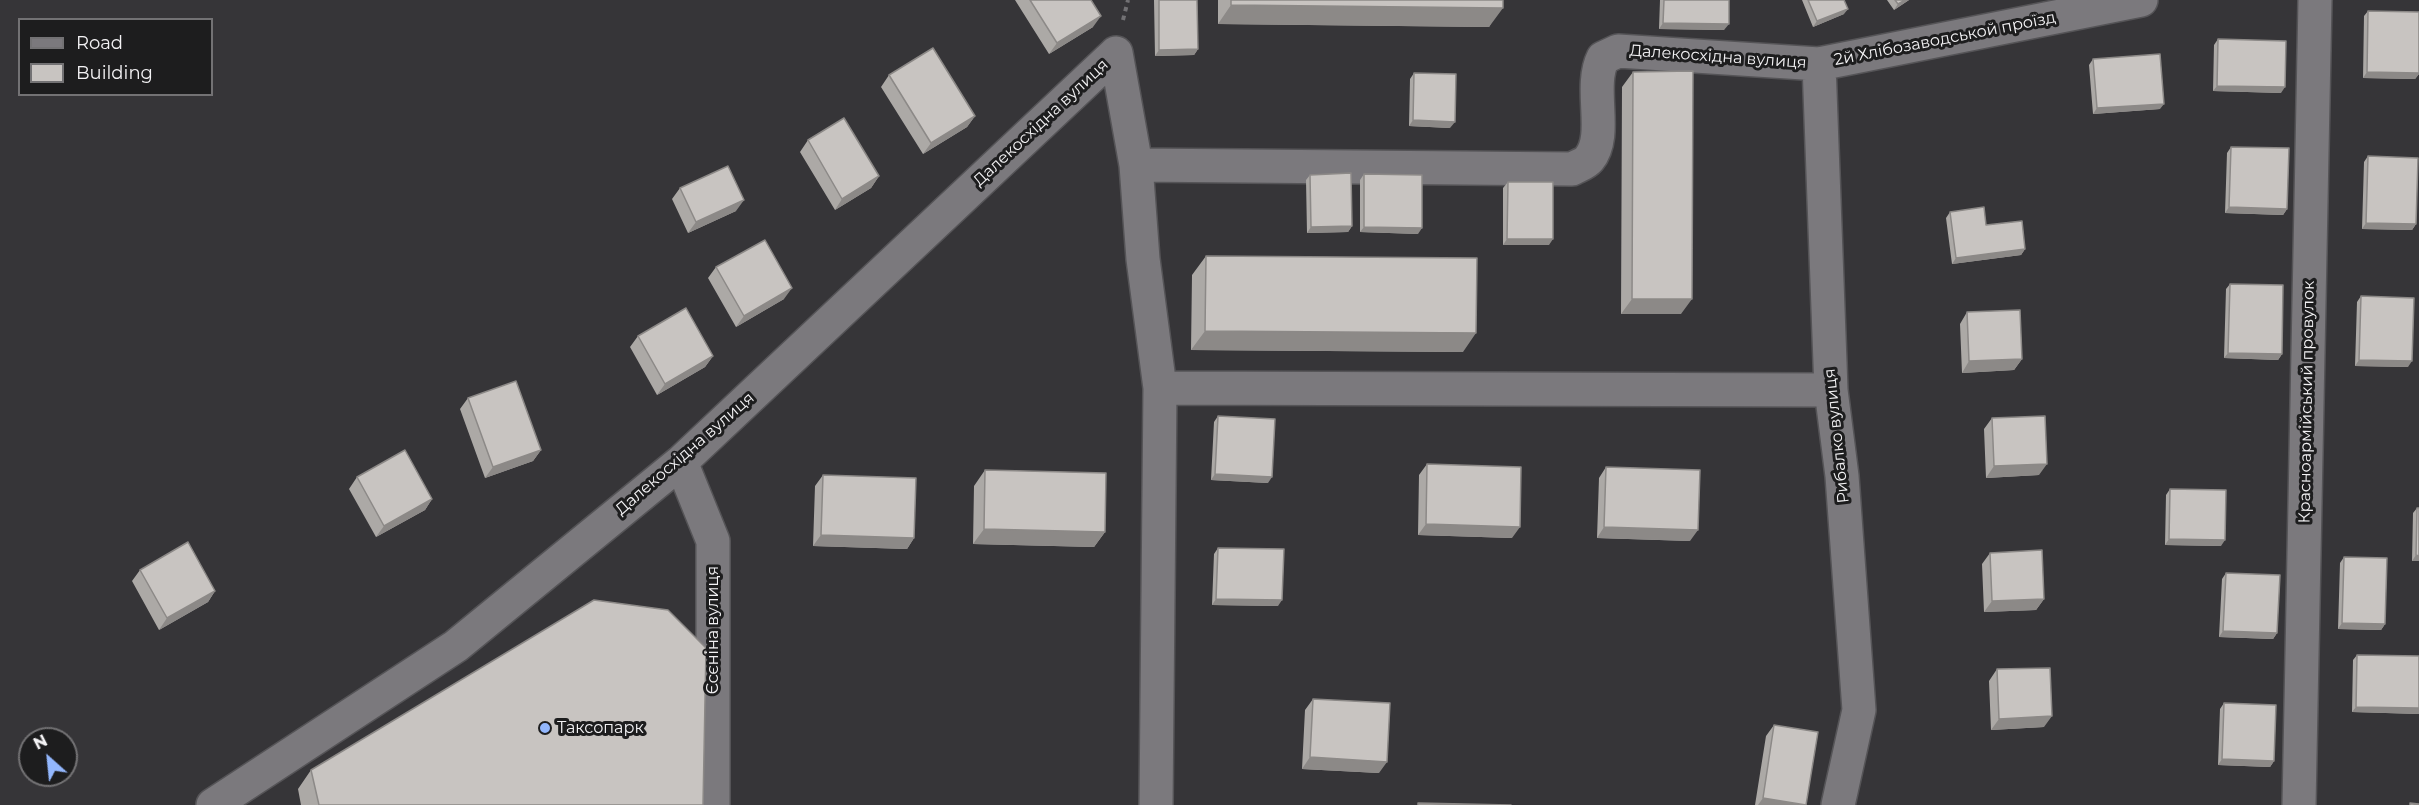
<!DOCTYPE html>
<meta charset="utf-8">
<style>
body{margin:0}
#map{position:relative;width:2419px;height:805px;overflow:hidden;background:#363538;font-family:Montserrat,sans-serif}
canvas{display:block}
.legend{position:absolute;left:18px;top:18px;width:195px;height:78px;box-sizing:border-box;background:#1d1d1e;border:2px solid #737274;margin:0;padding:8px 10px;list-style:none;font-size:18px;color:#f3f2f4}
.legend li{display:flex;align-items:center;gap:12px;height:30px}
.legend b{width:30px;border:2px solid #737274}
.north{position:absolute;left:18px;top:727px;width:60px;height:60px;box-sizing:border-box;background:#1d1d1e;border:2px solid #737274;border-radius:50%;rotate:333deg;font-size:16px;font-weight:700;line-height:24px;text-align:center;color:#f3f2f4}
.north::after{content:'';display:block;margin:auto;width:21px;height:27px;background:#93b7fd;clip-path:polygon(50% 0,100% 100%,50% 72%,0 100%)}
</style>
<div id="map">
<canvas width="2419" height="805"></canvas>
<ul class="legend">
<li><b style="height:8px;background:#7b797d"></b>Road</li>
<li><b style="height:16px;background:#c8c4c1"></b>Building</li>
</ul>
<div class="north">N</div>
</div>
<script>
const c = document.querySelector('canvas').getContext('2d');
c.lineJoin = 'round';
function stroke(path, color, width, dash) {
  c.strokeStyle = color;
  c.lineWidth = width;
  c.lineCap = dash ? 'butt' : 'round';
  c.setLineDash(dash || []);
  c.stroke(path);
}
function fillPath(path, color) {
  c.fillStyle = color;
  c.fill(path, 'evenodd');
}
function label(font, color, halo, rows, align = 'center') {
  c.font = font + ' Montserrat,sans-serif';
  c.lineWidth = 6;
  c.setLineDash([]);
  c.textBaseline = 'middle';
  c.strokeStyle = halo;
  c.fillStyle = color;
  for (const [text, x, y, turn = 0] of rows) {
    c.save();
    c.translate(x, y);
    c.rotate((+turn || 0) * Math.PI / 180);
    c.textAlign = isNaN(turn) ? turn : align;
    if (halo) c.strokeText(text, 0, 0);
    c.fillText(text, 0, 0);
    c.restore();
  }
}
const path = new Path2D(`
 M1123,20l5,-20`);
const minor = new Path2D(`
 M1116,53l20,112 7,94 17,129 -4,417
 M1819,64l12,326 11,86 17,234 -21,95
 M1136,165l436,4c5,-3 13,-5 17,-10 20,-24 -1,-71 14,-101l15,-7 201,13 322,-64
 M1160,388l671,2
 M681,462l32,79v264
 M213,805l243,-159 225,-184 435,-409
 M2299,805l16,-805`);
const wall = new Path2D(`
 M1015,0h76l2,27 -44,27z
 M1154,0h43l1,49 -4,6 -39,1z
 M1218,0h285l-14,27 -271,-3z
 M1660,0h69l-5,30 -65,-1z
 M1802,0h42v14l-31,13z
 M1887,0h22l-15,10z
 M2368,11l51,1v62l-4,5 -52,-1 1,-62z
 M2218,39l63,54 -68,-2 1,-46z
 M2093,59l67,50 -67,5 -4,-49z
 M1633,72l48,242h-60l1,-227z
 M1414,73l36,55 -41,-2 1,-47z
 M889,75l86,41 -8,11 -44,27 -42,-67z
 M808,140l71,36 -8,12 -36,22 -35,-58z
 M2231,147l56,62 -4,6 -58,-2 2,-60z
 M2368,156l48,68 -4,6 -50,-1 2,-67z
 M1364,174l54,60 -58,-2v-52z
 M1310,175l42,51 -4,6 -41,1 -1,-53z
 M1508,182l41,63h-46v-57z
 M680,188l56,23 -48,22 -16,-34z
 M1950,212l36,13 39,24 -4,6 -69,9 -6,-46z
 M1206,256l257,96 -272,-2 1,-75z
 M716,267l68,32 -48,28 -28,-49z
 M2230,284l52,70 -4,6 -54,-2 2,-69z
 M2361,296l47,71 -53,-1 2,-64z
 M1967,312l55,47 -8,11 -52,3 -2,-49z
 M638,336l75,20 -8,11 -48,28 -27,-48z
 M468,398l73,52 -8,11 -48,17 -25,-69z
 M1218,416l50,67 -57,-3 3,-58z
 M1992,418l47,57 -53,3 -2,-49z
 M1427,464l85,74 -94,-3 1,-60z
 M1606,467l84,74 -93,-3 2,-60z
 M985,470l120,62 -11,15 -121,-3 1,-58z
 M823,475l91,63 -7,11 -94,-3 2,-60z
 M357,477l75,22 -7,11 -49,27 -27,-48z
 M2170,489l51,57 -56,-1 1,-50z
 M2417,508l2,53h-7l1,-48z
 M1218,548l60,58 -66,-1 2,-51z
 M1990,553l54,46 -8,11 -52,2 -2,-48z
 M2344,557l41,67 -4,6 -43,-1 2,-66z
 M140,570l75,21 -7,11 -49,28 -27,-49z
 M2226,573l51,60 -4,6 -54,-2 3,-58z
 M2357,655l62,1v58l-67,-2 1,-52z
 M1997,669l47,58 -53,3 -2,-49z
 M1313,699l66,74 -77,-4 3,-59z
 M2224,703l50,58 -4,6 -52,-2 2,-56z
 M1774,725l32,80h-51l11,-69z
 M311,770l392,35h-402l-3,-16z`);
const shadedWall = new Path2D(`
 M1905,0h4l-15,10 4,-6z
 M1231,5l272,3 -14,19 -271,-3z
 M1848,9l-4,5 -31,13 4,-6z
 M1101,16l-8,11 -44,27 8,-11z
 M1663,23l66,1 -5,6 -65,-1z
 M1198,49l-4,6 -39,1 4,-6z
 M2367,72l52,1v1l-4,5 -52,-1z
 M2217,86l68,1 -4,6 -68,-2z
 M2164,104l-4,5 -67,5 4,-6z
 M975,116l-8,11 -44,27 8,-11z
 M1413,120l42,2 -5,6 -41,-2z
 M879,176l-8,12 -36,22 7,-11z
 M744,200l-8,11 -48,22 8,-11z
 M2229,207l58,2 -4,6 -58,-2z
 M2366,223l50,1 -4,6 -50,-1z
 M1352,226l-4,6 -41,1 4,-6z
 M1364,227l58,1 -4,6 -58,-2z
 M1507,239h46l-4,6h-46z
 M2025,249l-4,6 -69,9 4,-6z
 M792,288l-8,11 -48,28 8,-11z
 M1632,299h60l-11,15h-60z
 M1205,331l271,2 -13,19 -272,-2z
 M2228,353l54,1 -4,6 -54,-2z
 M713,356l-8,11 -48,28 8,-11z
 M2022,359l-8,11 -52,3 7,-12z
 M2359,360l53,1 -4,6 -53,-1z
 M541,450l-8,11 -48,17 8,-11z
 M2047,464l-8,11 -53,3 8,-12z
 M1215,474l57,3 -4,6 -57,-3z
 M432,499l-7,11 -49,27 8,-11z
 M1426,524l94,3 -8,11 -94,-3z
 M1604,527l94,3 -8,11 -93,-3z
 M984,529l121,3 -11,15 -121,-3z
 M821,535l93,3 -7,11 -94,-3z
 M2169,539l56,1 -4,6 -56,-1z
 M2416,555l3,1v5h-7z
 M215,591l-7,11 -49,28 8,-12z
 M1216,599l66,1 -4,6 -66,-1z
 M2044,599l-8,11 -52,2 8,-11z
 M2342,623l43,1 -4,6 -43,-1z
 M2223,631l54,2 -4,6 -54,-2z
 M2356,707l63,1v6l-67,-2z
 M2052,716l-8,11 -53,3 8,-11z
 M1310,757l77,5 -8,11 -77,-4z
 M2222,759l52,2 -4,6 -52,-2z
 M1763,798l42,7h-47z`);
const building = new Path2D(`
 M1030,0h61l10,16 -44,27z
 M1159,0h38l1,49 -39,1z
 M1231,0h272v8l-272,-3z
 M1664,0h65v24l-66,-1z
 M1808,0h36l4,9 -31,12z
 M1895,0h10l-7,4z
 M2368,11l51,1v61l-52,-1z
 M2218,39l68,2 -1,46 -68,-1z
 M933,48l42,68 -44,27 -42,-68z
 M2160,54l4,50 -67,4 -4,-49z
 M1693,71l-1,228h-60l1,-227z
 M1414,73l42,1 -1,48 -42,-2z
 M844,118l35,58 -37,23 -34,-59z
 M2231,147l58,1 -2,61 -58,-2z
 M2368,156l50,2 -2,66 -50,-1z
 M728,166l16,34 -48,22 -16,-34z
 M1351,173l1,53 -41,1 -1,-52z
 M1364,174l58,1v53l-58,-1z
 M1508,182h45v57h-46z
 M1984,207l2,18 36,-4 3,28 -69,9 -6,-46z
 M765,240l27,48 -48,28 -28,-49z
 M1206,256l271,2 -1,75 -271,-2z
 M2230,284l53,1 -1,69 -54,-1z
 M2361,296l53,2 -2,63 -53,-1z
 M686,308l27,48 -48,28 -27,-48z
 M2020,310l2,49 -53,2 -2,-49z
 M516,381l25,69 -48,17 -25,-69z
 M1218,416l57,3 -3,58 -57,-3z
 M2045,416l2,48 -53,2 -2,-48z
 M405,450l27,49 -48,27 -27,-49z
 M1427,464l94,3 -1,60 -94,-3z
 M1606,467l94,3 -2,60 -94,-3z
 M985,470l121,3 -1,59 -121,-3z
 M823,475l93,3 -2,60 -93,-3z
 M2170,489l56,1 -1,50 -56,-1z
 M2417,508h2v48l-3,-1z
 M188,542l27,49 -48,27 -27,-48z
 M1218,548l66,1 -2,51 -66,-1z
 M2042,550l2,49 -52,2 -2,-48z
 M2344,557l43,1 -2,66 -43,-1z
 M2226,573l54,2 -3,58 -54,-2z
 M594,600l74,10 38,38 -3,157h-384l-8,-35z
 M2357,655l62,1v52l-63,-1z
 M2050,668l2,48 -53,3 -2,-50z
 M1313,699l77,4 -3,59 -77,-5z
 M2224,703l52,2 -2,56 -52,-2z
 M1774,725l44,7 -12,73 -43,-7z
 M1418,803l93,2h-93z
 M2410,803l9,1v1h-9z`);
const markers = [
 [545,728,6,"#93b7fd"]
];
const streetNames = [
 ["2й Хлібозаводськой проїзд",1945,39,-11],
 ["Далекосхідна вулиця",1718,57,4],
 ["Далекосхідна вулиця",1041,123,-43],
 ["Красноармійський провулок",2307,402,-89],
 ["Рибалко вулиця",1837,436,-96],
 ["Далекосхідна вулиця",685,454,-41],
 ["Єсєніна вулиця",713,630,-90]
];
const poiNames = [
 ["Таксопарк",557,728]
];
stroke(minor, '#555457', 36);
stroke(path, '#727174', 4, [4.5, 4.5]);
stroke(minor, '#7b797d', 33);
fillPath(wall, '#aca9a6');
fillPath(shadedWall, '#8c8987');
fillPath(building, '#c8c4c1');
stroke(building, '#8c8987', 1.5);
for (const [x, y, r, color] of markers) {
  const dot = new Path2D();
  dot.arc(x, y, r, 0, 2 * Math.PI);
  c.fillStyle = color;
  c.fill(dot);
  stroke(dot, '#1d1d1e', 2);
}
label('16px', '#f3f2f4', '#1d1d1e', streetNames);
label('16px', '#f3f2f4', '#1d1d1e', poiNames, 'left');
</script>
